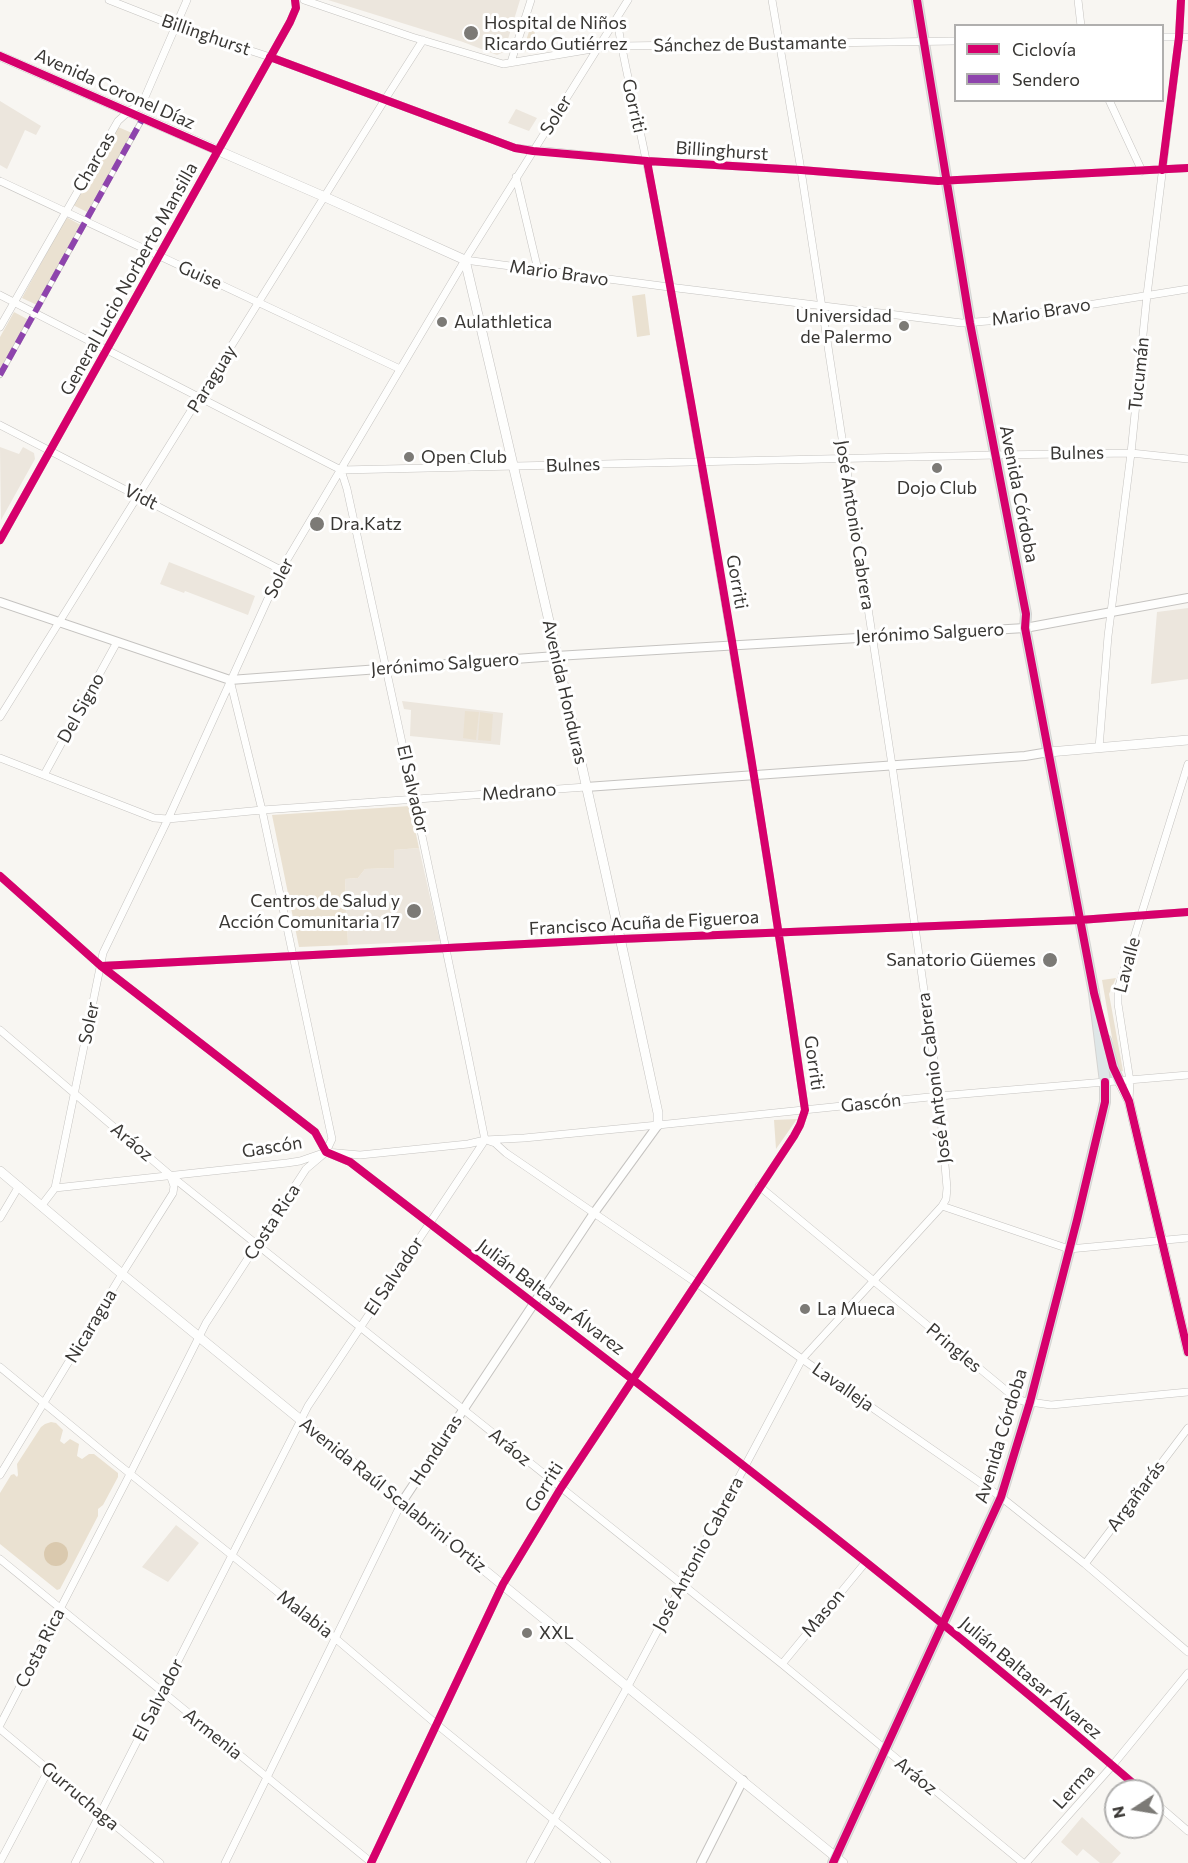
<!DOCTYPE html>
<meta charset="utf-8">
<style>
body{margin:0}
#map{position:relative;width:1188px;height:1863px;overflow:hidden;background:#f8f6f2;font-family:Commissioner,sans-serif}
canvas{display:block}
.legend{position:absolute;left:954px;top:24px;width:210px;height:78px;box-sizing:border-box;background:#fff;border:2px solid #b0afae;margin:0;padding:8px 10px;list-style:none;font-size:18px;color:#393734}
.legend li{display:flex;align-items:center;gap:12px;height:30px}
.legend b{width:30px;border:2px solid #b0afae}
.north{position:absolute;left:1104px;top:1779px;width:60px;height:60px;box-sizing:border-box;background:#fff;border:2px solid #b0afae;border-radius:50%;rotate:258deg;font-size:16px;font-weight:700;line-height:24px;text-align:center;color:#393734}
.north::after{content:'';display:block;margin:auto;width:21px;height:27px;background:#7c7a76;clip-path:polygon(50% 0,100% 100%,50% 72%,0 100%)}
</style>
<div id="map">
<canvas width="1188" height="1863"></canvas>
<ul class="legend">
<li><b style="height:8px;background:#d6006c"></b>Ciclovía</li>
<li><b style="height:8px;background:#8e44ad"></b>Sendero</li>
</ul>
<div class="north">N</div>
</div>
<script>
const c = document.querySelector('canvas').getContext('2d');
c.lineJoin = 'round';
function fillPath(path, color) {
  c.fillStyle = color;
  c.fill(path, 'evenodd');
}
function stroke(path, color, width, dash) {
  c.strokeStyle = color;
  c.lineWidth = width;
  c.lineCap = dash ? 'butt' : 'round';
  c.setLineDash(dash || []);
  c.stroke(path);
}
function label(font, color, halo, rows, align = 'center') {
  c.font = font + ' Commissioner,sans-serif';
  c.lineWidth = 6;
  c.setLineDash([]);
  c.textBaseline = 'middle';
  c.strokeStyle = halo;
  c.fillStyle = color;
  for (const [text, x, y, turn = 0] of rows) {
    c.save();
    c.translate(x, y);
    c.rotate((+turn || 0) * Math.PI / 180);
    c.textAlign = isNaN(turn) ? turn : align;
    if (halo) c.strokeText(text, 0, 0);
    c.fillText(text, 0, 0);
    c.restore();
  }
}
const built = new Path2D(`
 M328,0h192l-16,52 -7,3 -34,-13z
 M0,101l41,25 -5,9 -11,-5 -18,39 -7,-4z
 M516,109l21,9 -8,13 -21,-8z
 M0,447l19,7 4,-7 11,6 1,6 -34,61z
 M169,562l86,34 -7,19 -63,-24 -1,2 -24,-9z
 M1188,608v71l-37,5 6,-72z
 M402,701l101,12 -3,32 -90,-9 1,-26 -7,-1z
 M419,848l21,93 -92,4 -3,-66 13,-1 7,-9 29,-1 -1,-18z
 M176,1525l23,18 -31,39 -26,-15z
 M1082,1817l39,36 -9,10h-12l-17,-14 -6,7 -16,-14z`);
const green = new Path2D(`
 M532,23l7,25 -17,4z
 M118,127l14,6 -45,79 -14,-7z
 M66,217l15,8 -44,80 -15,-7z
 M645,294l5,41 -13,2 -5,-41z
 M14,312l15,8 -29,50v-33z
 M465,711l14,1 -3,28 -13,-2z
 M480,712l13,2 -2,27 -13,-1z
 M410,806l9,42 -25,2v18l-29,1 -7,9 -13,1 3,66 -49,2 -27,-132z
 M1116,978l-7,16 14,77 -5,1 -16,-92z
 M797,1119l-21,30 -2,-29z
 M51,1422l5,1 7,7 -3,11 4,3 6,-5 9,5 -2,12 5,3 7,-5h5l24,19v4l-15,28 -5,4v7l-38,73 -3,1 -57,-46v-51l11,-18 3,-1 3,3 1,-2 -1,-11 24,-37 4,-3z`);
const water = new Path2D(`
 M44 1554a12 12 0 1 1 24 0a12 12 0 1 1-24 0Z`);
const pedestrian = new Path2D(`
 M0,375l143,-257`);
const minor = new Path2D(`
 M109,0l66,26 95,31 245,91 132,13 154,9 137,11 250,-13
 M304,0l108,37 91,27 95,-16 23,-2 335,-5
 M1078,0l3,26
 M1162,37h26
 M511,62l20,-62
 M1109,100l33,71
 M516,177l22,93
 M0,181l400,188
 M465,260l204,27 293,36 26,-2 200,-32
 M0,295l341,175 655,-15 135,-2 57,6
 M0,327l118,-206 11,-10 13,-7 45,-104
 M0,425l281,145
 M0,540l290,-518 6,-14 -1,-8
 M0,717l384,-616 39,-61
 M1099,748l9,-112 23,-183 16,-158 32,-258 2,-37
 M0,758l154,60 14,1 94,-9 324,-23
 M44,775l73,-133
 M0,876l101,90 214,166 11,20 24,10c267,206 537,408 792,629
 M101,966l520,-27 459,-19 108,-8
 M0,1030l170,145 612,489 241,199
 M1129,1101l1,-20 -12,-77v-15l70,-225
 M489,1141l6,2 11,10 189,129 107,77 199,138 84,67 103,88
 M759,1186l255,211 9,4 28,4 137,-13
 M55,1188l232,-25 13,-2 26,-9 34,3 108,-11 17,-4 39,-2 134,-13 281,-29 249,-21
 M42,1205l13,-17 48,-235 65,-134 113,-249 184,-310 163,-260
 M942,1206l127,43 119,-11
 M0,1218l19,-32
 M0,1367l113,93 222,178 100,85 172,140
 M0,1475l122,-201 51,-81 1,-7 -4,-11
 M0,1559l372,304
 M1085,1564l103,-136
 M782,1664l83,-101
 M0,1725l130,-251 76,-151 100,-154 20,-17 6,-13 -70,-329 -32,-130
 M0,1729l160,134
 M1152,1800l36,31
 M0,1862l48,-91
 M75,1863l233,-457 177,-266c-43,-218 -91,-434 -138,-651l-6,-19
 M225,1863l177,-361
 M371,1863l132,-279 58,-96 233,-352 6,-11 5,-15c-39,-272 -85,-543 -133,-813 -8,-46 -16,-91 -26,-137 -9,-47 -22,-93 -29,-141
 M530,1863l98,-177 174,-327 140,-153 4,-7 1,-11 -8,-92 -47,-331 -91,-595 -29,-170
 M1026,1863l86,-97 76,-93`);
const tertiary = new Path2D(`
 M0,602l230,78 326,-24 469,-28 163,-30
 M586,787l439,-31 24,-4
 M402,1502l192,-289 64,-88
 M701,1863l42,-83`);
const secondary = new Path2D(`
 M0,56l325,141 140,63c67,283 132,568 193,853v12
 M1049,752l139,-12
 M1119,1081l10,20 59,251
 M0,1171l122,103 721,589`);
const primary = new Path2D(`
 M1106,1040l7,27 6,14
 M833,1863l168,-366 29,-95 47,-182 28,-118v-20l-11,-89 -69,-365 1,-14 -56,-291 -53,-323`);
const quiet = new Path2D(`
 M0,375l143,-257`);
const cycleway = new Path2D(`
 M917,0l53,323 56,291 -1,14 69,365 19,74 16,34 59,251
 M0,56l218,95
 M270,57l245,91 18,3 114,10 154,9 137,11 250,-13
 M1162,170l17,-133 2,-37
 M0,540l290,-518 6,-14 -1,-8
 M0,876l101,90 214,166 11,20 24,10c267,206 537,408 792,629
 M101,966l520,-27 459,-19 108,-8
 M371,1863l132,-279 58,-96 233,-352 6,-11 5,-15c-46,-318 -99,-634 -158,-949
 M833,1863l168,-366 29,-95 47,-182 28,-118v-20`);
const markers = [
 [471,33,8,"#7c7a76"],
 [442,322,6,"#7c7a76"],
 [904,326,6,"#7c7a76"],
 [409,457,6,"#7c7a76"],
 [937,468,6,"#7c7a76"],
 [317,524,8,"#7c7a76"],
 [414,911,8,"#7c7a76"],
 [1050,960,8,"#7c7a76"],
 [805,1309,6,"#7c7a76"],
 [527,1633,6,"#7c7a76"]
];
const poiNames = [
 ["Hospital de Niños",484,23],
 ["Ricardo Gutiérrez",484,44],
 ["Universidad",892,316,"right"],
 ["de Palermo",892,337,"right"],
 ["Aulathletica",454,322],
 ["Open Club",421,457],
 ["Dojo Club",937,488,"center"],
 ["Dra.Katz",330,524],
 ["Centros de Salud y",400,901,"right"],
 ["Acción Comunitaria 17",400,922,"right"],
 ["Sanatorio Güemes",1036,960,"right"],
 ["La Mueca",817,1309],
 ["XXL",539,1633]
];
const streetNames = [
 ["Billinghurst",206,35,19],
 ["Sánchez de Bustamante",750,44,-1],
 ["Avenida Coronel Díaz",115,89,24],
 ["Gorriti",634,106,77],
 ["Soler",556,115,-58],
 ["Billinghurst",722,151,4],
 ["Charcas",94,162,-60],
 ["Mario Bravo",559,273,8],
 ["Guise",200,275,24],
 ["General Lucio Norberto Mansilla",129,279,-61],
 ["Mario Bravo",1041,312,-9],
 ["Tucumán",1139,374,-84],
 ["Paraguay",212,379,-58],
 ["Bulnes",1077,453,-1],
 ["Bulnes",573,465,-2],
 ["Avenida Córdoba",1019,494,79],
 ["Vidt",141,497,27],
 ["José Antonio Cabrera",855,525,81],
 ["Soler",279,578,-63],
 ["Gorriti",737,582,80],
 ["Jerónimo Salguero",930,633,-3],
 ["Jerónimo Salguero",445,664,-4],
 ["Avenida Honduras",565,692,77],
 ["Del Signo",81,708,-61],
 ["El Salvador",413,789,77],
 ["Medrano",519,792,-4],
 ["Francisco Acuña de Figueroa",644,923,-3],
 ["Lavalle",1127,965,-75],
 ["Soler",89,1023,-78],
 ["Gorriti",814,1063,82],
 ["José Antonio Cabrera",934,1078,-97],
 ["Gascón",871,1103,-6],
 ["Aráoz",132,1142,40],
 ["Gascón",272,1147,-9],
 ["Costa Rica",272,1222,-57],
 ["El Salvador",394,1276,-56],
 ["Julián Baltasar Álvarez",551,1297,37],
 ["Nicaragua",91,1326,-59],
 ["Pringles",954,1348,40],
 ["Lavalleja",843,1387,35],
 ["Avenida Córdoba",1001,1436,-73],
 ["Aráoz",510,1447,39],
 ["Honduras",436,1450,-57],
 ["Gorriti",544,1487,-58],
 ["Avenida Raúl Scalabrini Ortiz",393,1495,39],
 ["Argañarás",1136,1496,-53],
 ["José Antonio Cabrera",698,1554,-62],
 ["Mason",823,1613,-50],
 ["Malabia",305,1614,38],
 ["Costa Rica",40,1648,-63],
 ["Julián Baltasar Álvarez",1031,1678,40],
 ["El Salvador",158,1700,-63],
 ["Armenia",213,1734,39],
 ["Aráoz",916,1776,39],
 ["Lerma",1074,1787,-48],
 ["Gurruchaga",80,1796,40]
];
fillPath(built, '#ece6dd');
fillPath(green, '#eae1d1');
fillPath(water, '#dac9ae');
stroke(pedestrian, '#c5c3c0', 6);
stroke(minor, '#c5c3c0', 8);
stroke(tertiary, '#c5c3c0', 10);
stroke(secondary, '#c5c3c0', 10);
stroke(primary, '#d5d4d2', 12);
stroke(pedestrian, '#fefefd', 4.5);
stroke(minor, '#fefefd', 7);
stroke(tertiary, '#fefefd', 8);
stroke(secondary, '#fefefd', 9);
stroke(primary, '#dee6e7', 10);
stroke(quiet, '#8e44ad', 6, [12, 6]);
stroke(cycleway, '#d6006c', 8);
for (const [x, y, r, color] of markers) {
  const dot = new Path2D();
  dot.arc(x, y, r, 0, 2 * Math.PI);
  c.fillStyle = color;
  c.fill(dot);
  stroke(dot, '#fff', 2);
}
label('18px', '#393734', '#fff', poiNames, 'left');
label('18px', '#393734', '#fff', streetNames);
</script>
